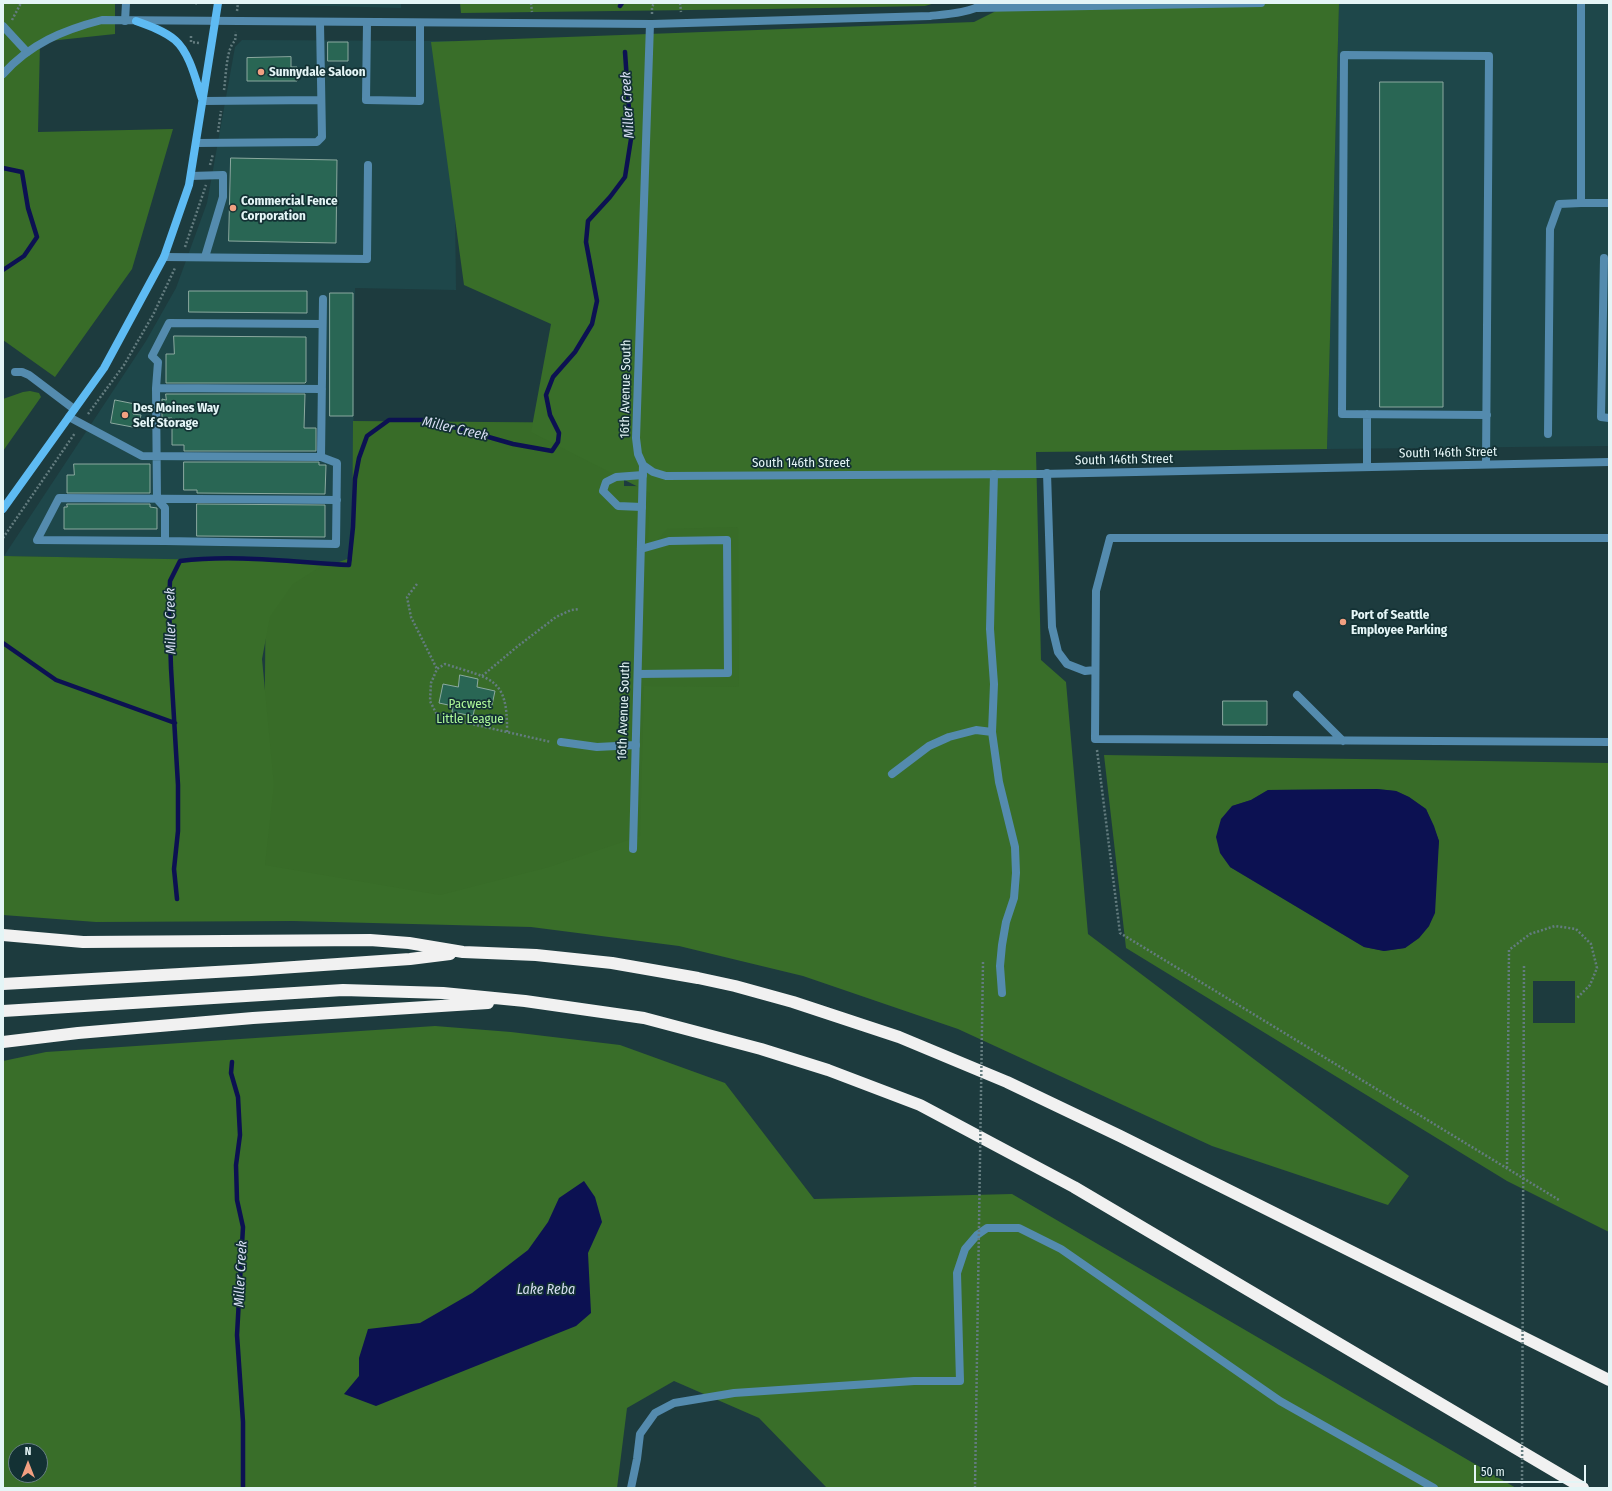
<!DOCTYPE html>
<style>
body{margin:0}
#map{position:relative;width:1612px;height:1491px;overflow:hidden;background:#1d3b3e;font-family:"Fira Sans Condensed",sans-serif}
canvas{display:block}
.frame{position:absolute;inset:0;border:4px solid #e4f5f6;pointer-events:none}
.north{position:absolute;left:8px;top:1443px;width:40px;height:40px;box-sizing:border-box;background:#133134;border:1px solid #677f82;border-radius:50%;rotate:0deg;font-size:11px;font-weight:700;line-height:16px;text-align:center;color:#e4f5f6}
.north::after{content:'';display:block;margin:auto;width:14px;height:18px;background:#f2a081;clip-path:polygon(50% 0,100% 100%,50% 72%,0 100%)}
.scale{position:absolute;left:1474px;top:1465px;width:112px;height:18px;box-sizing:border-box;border:2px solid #e4f5f6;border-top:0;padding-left:5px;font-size:12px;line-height:14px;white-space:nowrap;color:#e4f5f6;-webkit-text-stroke:3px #133134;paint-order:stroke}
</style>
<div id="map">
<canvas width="1612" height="1491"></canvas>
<div class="frame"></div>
<div class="north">N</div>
<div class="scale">50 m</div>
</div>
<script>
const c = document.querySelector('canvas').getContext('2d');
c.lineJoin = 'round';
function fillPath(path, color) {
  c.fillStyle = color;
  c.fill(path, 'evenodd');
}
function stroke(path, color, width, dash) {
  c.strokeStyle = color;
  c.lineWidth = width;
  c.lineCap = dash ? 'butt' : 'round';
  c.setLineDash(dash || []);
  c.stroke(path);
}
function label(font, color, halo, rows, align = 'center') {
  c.font = font + ' "Fira Sans Condensed",sans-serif';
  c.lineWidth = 3.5;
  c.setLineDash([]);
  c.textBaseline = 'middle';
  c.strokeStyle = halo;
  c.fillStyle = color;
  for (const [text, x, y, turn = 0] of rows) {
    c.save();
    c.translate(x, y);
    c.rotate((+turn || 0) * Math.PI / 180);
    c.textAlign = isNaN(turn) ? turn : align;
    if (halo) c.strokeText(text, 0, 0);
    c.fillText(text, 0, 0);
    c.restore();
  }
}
const built = new Path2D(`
 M42,3h151l-2,1z
 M253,3h148v5l-147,-4z
 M1339,3h270v443l-282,3z
 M242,40l211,1 3,249 -101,-2 -3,275 -348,-7 142,-215 30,-53 31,-85 28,-156z`);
const green = new Path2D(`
 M3,3l112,1v30l-75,8 -2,90 135,-3 -41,140 -77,108 -52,-37z
 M30,391l9,2 2,4 -38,54v-52l20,-7z
 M353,421l271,2v63l122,1 -1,210 -87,205 -395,-3 3,-337h73l11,-4 2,4z
 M1104,755l505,8v469l-102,-51 -381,-233zM1377,789l19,2 13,6 17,12 13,32 -10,85 -10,12 -14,10 -21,3 -20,-4 -134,-80 2,-61 19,-6 17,-10zM1533,981h42v42h-42z`);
const forest = new Path2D(`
 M460,3h475l-10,3 -157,3 -307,4z
 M1012,3h327l-12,446 -291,3 5,208 25,22 22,252 321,242 -21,29 -176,-59 -254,-117 -155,-53 -124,-30 -148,-19 -238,-6 -197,1 -93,-7 1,-359 324,6 -35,22 -23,33 -8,42 12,126 -9,80 175,30 109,-28 91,-31 4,-150 95,1 -1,-160 -71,2 -10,12 -9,-1 2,-47 -119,-61 20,-108 -87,-39 -33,-243 543,-20z
 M435,1026l76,6 109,13 105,38 89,116 198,-5 504,294h-689l-68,-70 -85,-37 -47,27 -10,80h-614v-427l43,-9zM16,1451h24v24h-24z`);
const water = new Path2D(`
 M1377,789l19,2 13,6 17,12 8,17 5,15 -4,72 -6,13 -10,12 -14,10 -21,3 -20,-4 -134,-80 -10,-14 -4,-16 5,-18 11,-13 19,-6 17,-10z
 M584,1181l11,16 7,25 -14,31 3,60 -15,13 -200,80 -32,-12 15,-18v-18l9,-29 52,-6 52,-30 56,-43 20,-28 11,-24z`);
const stream = new Path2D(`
 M620,6l2,-3
 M3,168l19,4 6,36 9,29 -13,19 -21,14
 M3,643l53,37 119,43
 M177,899l-3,-30 4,-38v-46l-7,-117 -2,-63 1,-24 10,-20c54,-7 113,1 169,4l4,-38 2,-48 4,-21 8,-22 22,-16h40l84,24 39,7 6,-9 1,-9 -9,-18 -4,-20 7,-18 22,-25 17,-28 5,-23 -11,-59 2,-21 22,-24 15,-20 6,-38 -6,-87
 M232,1062l-1,11 7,24 2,38 -4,30 1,35 6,27 -6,108 6,87v66`);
const building = new Path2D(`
 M328,42h20v19h-20z
 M291,57v10h6v14h-50v-23z
 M1380,82h63v325h-63z
 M231,158l106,2 -1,83 -107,-2z
 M189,291h118v22l-118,-1z
 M330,293h23v123h-23z
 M174,336l132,1v45l-1,1h-139v-29h8z
 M166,394h139l-1,34h12v23h-132v-6h-12v-27h-10v-19l4,1z
 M115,400l20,4 -2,10 8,1 -3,13 -27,-5z
 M184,462h135v3h7l-1,29 -128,-1v-3h-13z
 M74,464h76v29h-83v-18h7z
 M67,504h83v3l7,1v21h-93v-22h3z
 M197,504l128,1v32l-128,-1z
 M460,675l18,4 -1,8 18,4 -3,14 -16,-3 -3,14 -21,-4 1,-6 -14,-3 4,-19 15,3z
 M1223,701h44v24h-44z`);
const path = new Path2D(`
 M196,3l1,1
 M531,3l1,9
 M680,3l1,9
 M237,11l1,-8
 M652,14v-7l2,-4
 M12,20l9,-17
 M191,36v6l9,1
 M224,90c2,-12 2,-42 11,-49l1,-9
 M218,132l3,-21
 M210,165l3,-11
 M185,247l21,-62
 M88,414l36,-49 29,-50 22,-47
 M3,538l72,-105
 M417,584l-10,13 4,20 26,52
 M482,676l36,-30 38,-29 15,-7 8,-1
 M507,732c1,-55 -16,-53 -62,-68l-8,5 -6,14 -1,18 6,12 18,7 97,22
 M1097,750l23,183 439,267
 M1507,1168l2,-218 21,-16 25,-8 21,3 15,15 6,24 -7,17 -14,14`);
const service = new Path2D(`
 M1581,3v200h28
 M125,21l1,-18
 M367,23l-1,77 54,1v-78
 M203,101l118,-1
 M196,143l121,-1 5,-5 -2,-114
 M191,176l32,-1v22l-18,60
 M164,257l203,2 1,-94
 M1604,258l-3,159 8,1
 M15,372h7l7,3 45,34
 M156,388l1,111 8,9v33l171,3 1,-81 -16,-6
 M322,389l-166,-1 2,-26 -6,-6 17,-33 153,1
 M69,417l73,39 179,1 2,-158
 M1548,434l2,-205 9,-25 22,-1
 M1486,464l3,-408 -145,-1 -2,359 145,1
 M1367,467v-53
 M1047,473l5,154 6,25 9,12 18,7 10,-1
 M994,474l-3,111 -1,44 4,55 -2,48 7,50 16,65 1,26 -2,25 -8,24 -4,23 -2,21 2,27
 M642,507l-24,-1 -15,-15 3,-9 10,-5 27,-2
 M1609,538h-499l-14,53 -1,148 514,3
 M165,541l-128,-1 22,-42 278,2
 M638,674l90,-1 -1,-133 -58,1 -28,8
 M1297,695l46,46
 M561,742l36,5 39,-2
 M892,774l37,-28 20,-9 27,-7 16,2
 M631,1488l6,-29 3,-25 15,-21 19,-10 60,-10 180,-12h46l-3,-108 8,-24 12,-14 10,-7h32l42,21 219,152 154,87`);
const minor = new Path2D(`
 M977,8l284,-5
 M3,26l24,26
 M643,465l10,7 13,4 375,-2 568,-12
 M633,849l10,-384 -5,-11 -2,-16 14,-414`);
const tertiary = new Path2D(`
 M3,74c27,-30 60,-44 99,-54l550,4 278,-8c19,-2 39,-3 56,-13`);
const secondary = new Path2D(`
 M136,21c14,5 28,10 39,19 15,13 21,41 27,59
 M3,509l101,-141 60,-111 25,-72 29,-182`);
const motorway = new Path2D(`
 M3,935l80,7 287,-2 39,3 54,9 73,3 76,8 86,15 37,8 58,16 106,35 108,45 113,54 489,244
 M3,984l248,-14 159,-11 40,-5
 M3,1011l340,-21 100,3 82,8 119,17 117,31 67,21 92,35 154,82 509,301
 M3,1042l75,-9 175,-15 235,-15`);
const pathBridge = new Path2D(`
 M975,1488l8,-526
 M1522,1488l2,-524`);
const markers = [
 [261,72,4,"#f2a081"],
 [233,208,4,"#f2a081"],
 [125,415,4,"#f2a081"],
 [1343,622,4,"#f2a081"]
];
const poiNames = [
 ["Sunnydale Saloon",269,72],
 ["Commercial Fence",241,201],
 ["Corporation",241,216],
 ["Des Moines Way",133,408],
 ["Self Storage",133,423],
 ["Port of Seattle",1351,615],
 ["Employee Parking",1351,630]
];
const streetNames = [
 ["16th Avenue South",626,389,-89],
 ["South 146th Street",1448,453,-1],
 ["South 146th Street",1124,460,-1],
 ["South 146th Street",801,463],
 ["16th Avenue South",624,711,-88]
];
const parkNames = [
 ["Pacwest",470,704],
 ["Little League",470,719]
];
const waterNames = [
 ["Miller Creek",628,105,-93],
 ["Miller Creek",455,429,13],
 ["Miller Creek",171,621,-91],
 ["Miller Creek",241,1274,-87],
 ["Lake Reba",546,1290]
];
fillPath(built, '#1e474a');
fillPath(green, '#386c28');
fillPath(forest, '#396e29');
fillPath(water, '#0c1152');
stroke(stream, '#0c1152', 4.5);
fillPath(building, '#296654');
stroke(building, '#8ba99f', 1);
stroke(path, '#637c7f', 2.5, [2, 2]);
stroke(service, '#548bae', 8);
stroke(minor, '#548bae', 8);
stroke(tertiary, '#548bae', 8);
stroke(secondary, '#5ebbf3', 8);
stroke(motorway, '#f1f1f1', 12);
stroke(pathBridge, '#637c7f', 2.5, [2, 2]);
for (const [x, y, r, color] of markers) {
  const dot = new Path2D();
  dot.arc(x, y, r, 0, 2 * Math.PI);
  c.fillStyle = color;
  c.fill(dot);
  stroke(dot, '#133134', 1.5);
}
label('bold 13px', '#e4f5f6', '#133134', poiNames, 'left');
label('13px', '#e4f5f6', '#133134', streetNames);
label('13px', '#adf798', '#133134', parkNames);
label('italic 14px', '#d6ddf2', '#133134', waterNames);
</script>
